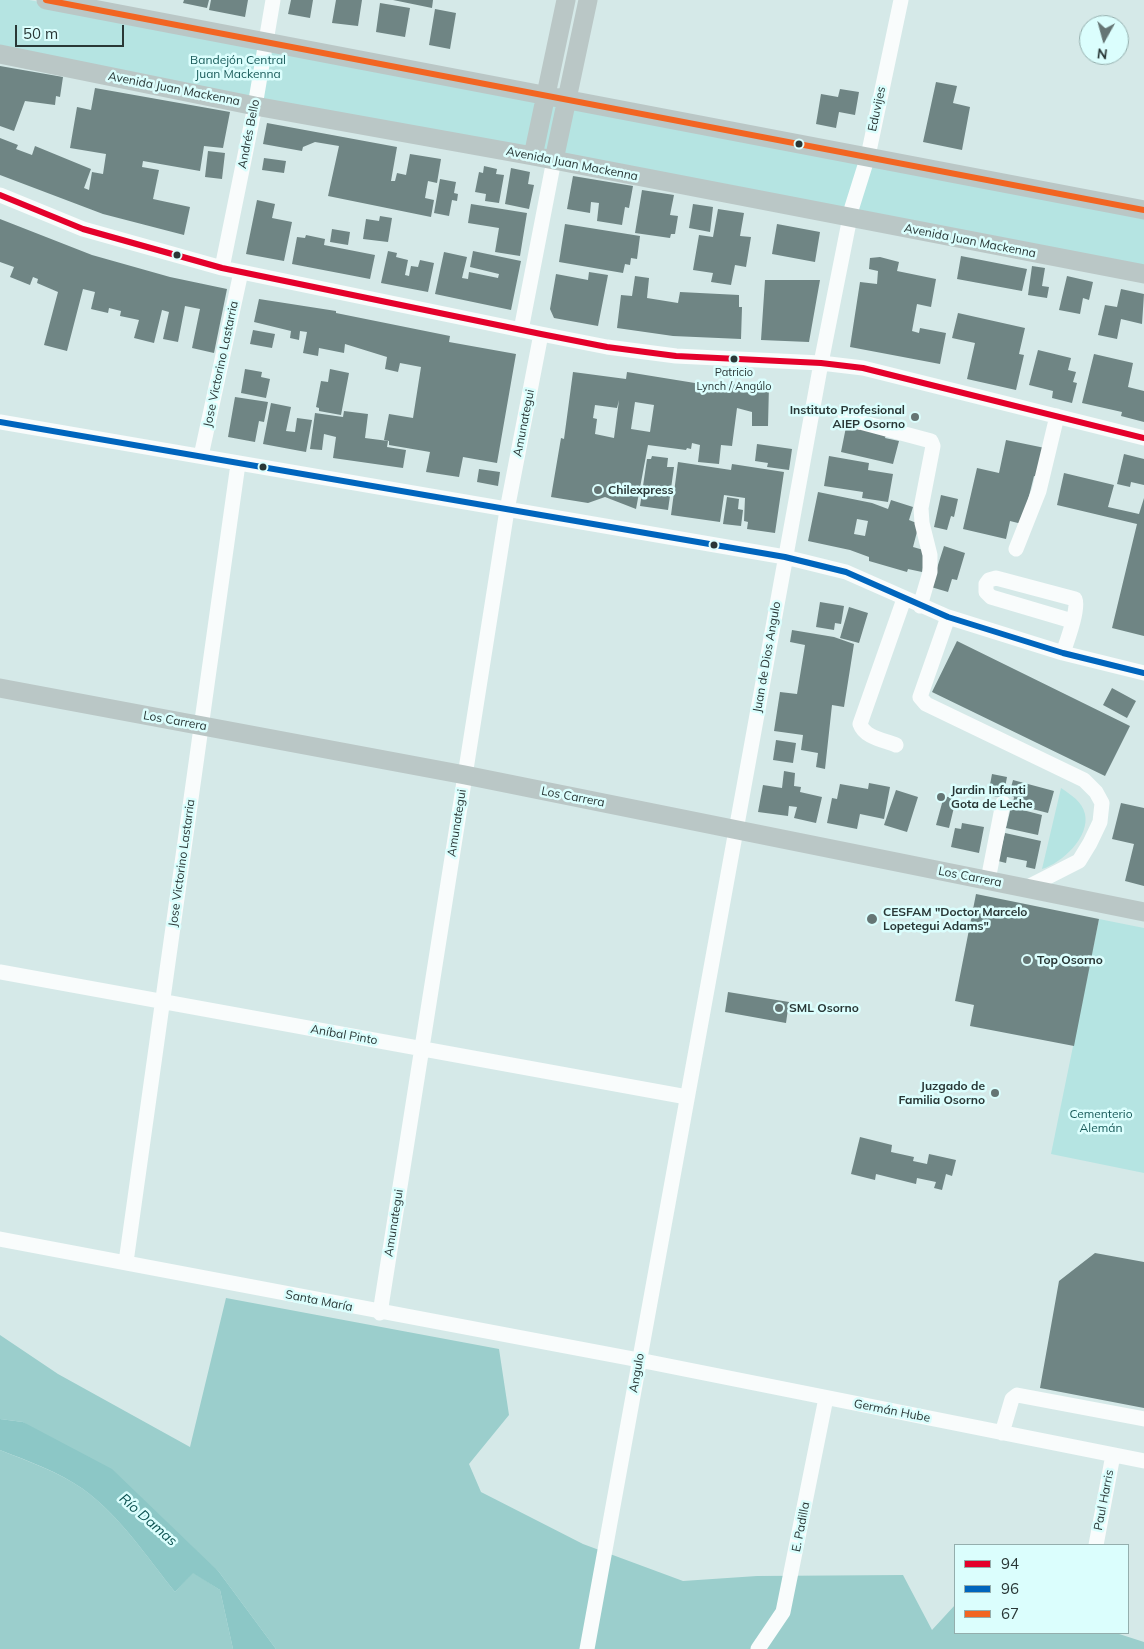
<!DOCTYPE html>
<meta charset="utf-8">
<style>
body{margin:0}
#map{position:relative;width:1144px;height:1649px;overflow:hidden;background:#d5e9e8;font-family:Mulish,sans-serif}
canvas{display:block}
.legend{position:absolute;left:954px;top:1544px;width:175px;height:90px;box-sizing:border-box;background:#dbfefd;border:1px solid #94aead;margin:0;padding:6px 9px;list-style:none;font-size:15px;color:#293736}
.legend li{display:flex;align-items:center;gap:10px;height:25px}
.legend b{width:25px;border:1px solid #94aead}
.north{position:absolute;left:1079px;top:15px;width:50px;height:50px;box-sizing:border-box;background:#dbfefd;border:1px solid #94aead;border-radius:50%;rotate:187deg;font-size:14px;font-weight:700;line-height:20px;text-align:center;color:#293736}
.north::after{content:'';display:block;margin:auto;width:18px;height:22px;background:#657574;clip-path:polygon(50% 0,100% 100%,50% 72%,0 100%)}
.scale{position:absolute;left:15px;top:25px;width:109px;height:22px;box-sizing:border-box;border:2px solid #293736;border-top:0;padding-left:6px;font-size:15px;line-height:18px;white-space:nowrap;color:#293736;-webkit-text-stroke:4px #dbfefd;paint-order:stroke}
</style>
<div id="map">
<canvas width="1144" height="1649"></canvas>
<ul class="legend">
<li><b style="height:6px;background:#e4002b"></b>94</li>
<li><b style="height:6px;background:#0065bd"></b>96</li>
<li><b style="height:6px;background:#f26522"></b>67</li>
</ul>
<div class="north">N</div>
<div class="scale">50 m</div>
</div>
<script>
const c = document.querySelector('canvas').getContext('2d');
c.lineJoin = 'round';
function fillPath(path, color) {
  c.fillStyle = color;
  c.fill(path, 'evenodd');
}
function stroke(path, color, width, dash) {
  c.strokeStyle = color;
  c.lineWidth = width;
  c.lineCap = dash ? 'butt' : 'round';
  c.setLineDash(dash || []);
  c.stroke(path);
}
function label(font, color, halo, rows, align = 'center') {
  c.font = font + ' Mulish,sans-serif';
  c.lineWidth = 5;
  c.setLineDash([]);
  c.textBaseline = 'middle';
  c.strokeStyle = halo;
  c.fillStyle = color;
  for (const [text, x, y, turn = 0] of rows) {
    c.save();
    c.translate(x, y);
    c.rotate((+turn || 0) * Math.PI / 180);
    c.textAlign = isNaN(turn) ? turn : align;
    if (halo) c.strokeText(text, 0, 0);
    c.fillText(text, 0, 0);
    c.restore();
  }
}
const green = new Path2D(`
 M0,0h29l228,42 887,175v53l-1144,-221z
 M1061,788c10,7 21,13 24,26 5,23 -23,49 -43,55z
 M1099,919l45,9v245l-93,-19z`);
const forest = new Path2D(`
 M226,1298l273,51 10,66 -40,49 12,28 102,52 100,37 74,-5 146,-1 29,55 23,-25v28h161l28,9v7h-868l-57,-77 -196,-150 -23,-3v-84l58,39 132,73z
 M0,1450c27,11 59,22 83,39 37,27 64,68 92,103l18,-20 27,18 13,59h-233z`);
const water = new Path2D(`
 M0,1419l23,3 89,47 107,103 57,77h-43l-13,-59 -27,-17 -18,19c-28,-35 -55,-76 -92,-103 -24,-17 -55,-28 -83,-39z`);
const building = new Path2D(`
 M184,0h25l-2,8 -24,-5z
 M211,0h37l-3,17 -36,-7z
 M291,0h22l-3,18 -22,-4z
 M336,0h26l-4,26 -26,-3z
 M393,0h40l-1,8z
 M380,3l30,5 -5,29 -29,-5z
 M435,9l21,4 -6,36 -21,-4z
 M0,66l63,11 -3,20 -4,-1 -1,9 -30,-4 -11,30 -14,-5z
 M936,82l21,4 -4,17 17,4 -8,43 -39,-8z
 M95,88l135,24 -7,36 -19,-2 -4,25 -57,-10 -1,6 17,3 -6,29 37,8 -6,28 -81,-21 -103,-39v-37l18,7 -2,4 16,6 3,-9 56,23 -7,19 5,2 3,-18 11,2 3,-20 -36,-6 7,-41 14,3z
 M840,89l19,3 -4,23 -16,-3 -3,16 -20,-4 5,-30 17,3z
 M267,123l130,24 -6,34h4l2,-8 9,2 4,-21 31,5 -4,24 -9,-2 -3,17 9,2 -3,17 -103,-21 11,-50 -24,-4 -12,5 -1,4 -39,-7z
 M208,151l17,2 -3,26 -17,-2z
 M264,158l22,3 -2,12 -22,-3z
 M484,166l13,3 -1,5 8,1 -5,28 -14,-2 1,-7 -11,-2 4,-20 4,1z
 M511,168l19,4 -2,12 6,1 -5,24 -24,-5z
 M573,176l60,10 -4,22 -4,-1 -3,18 -25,-4 2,-18 -8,-1 -1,11 -23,-4z
 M440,179l16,3 -2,11 4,1 -1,7 -5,-1 -3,16 -15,-3z
 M642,190l32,5 -4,20 8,1 -3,18h-4l-1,4 -35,-5z
 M257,200l18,4 -3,14 20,4 -8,39 -38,-7z
 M471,204l56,9 -7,43 -25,-4 4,-24 -31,-5z
 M693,204l20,3 -3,25 -21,-4z
 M718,209l26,4 -4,23 11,1 -5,30 -11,-2 -4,20 -20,-3 2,-9 -20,-3 6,-35 14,2z
 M380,216l12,2 -4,24 -25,-3 3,-20 13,2z
 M0,219l92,36 78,22 57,12 -13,64 -22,-5 8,-39 -15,-3 -7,36 -15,-3 6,-27 -7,-2 -8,33 -20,-5 5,-18 -19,-4 1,-5 -12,-3 -1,5 -17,-4 4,-17 -12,-3 -16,62 -23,-6 14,-53 -21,-9 1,-4 -5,-2 -3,8 -20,-8 4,-10 -14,-5z
 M565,224l75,12 -3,23 -6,-1 -1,7 -5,-1 -2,9 -64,-11z
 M777,224l43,8 -5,30 -43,-8z
 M332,229l18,3 -2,13 -18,-3z
 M306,235l19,4 -1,6 51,10 -5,24 -78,-15 5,-27 8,1z
 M388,251l9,2 -1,4 12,3 -3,15 4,1 2,-10 7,1 2,-7 14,3 -6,29 -47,-9z
 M473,251l48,10 -10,49 -76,-16 9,-42 23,5 -5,21 6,1 1,-7 29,6 1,-4 -29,-7z
 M961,256l66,13 -5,22 -65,-12z
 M880,257l19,5 -2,9 39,8 -5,28 -14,-3 -5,27 7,2 1,-5 26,5 -6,31 -90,-17 10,-65 17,2 1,-13 -9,-2 1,-11z
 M1032,266l13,2 -3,18 7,1 -2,11 -19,-3z
 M589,272l19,3 -10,51 -44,-8 -4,-9 6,-35 32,6z
 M635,276l14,2 -2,20 31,5 2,-11 59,3v12h3l-1,32 -68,-3 -56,-8 4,-33 11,1z
 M1067,276l26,6 -4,18 -6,-2 -3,16 -21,-4z
 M765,280h55l-11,62 -48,-2z
 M1121,289l23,5 -2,30 -21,-5 -4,20 -19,-4 7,-30 12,2z
 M259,299l77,12v2l114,23 -1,6 67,12 -19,109 -34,-6 -4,20 -33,-5 4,-20 -41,-7v-4l-5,-1 5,-26 24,4 8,-51 -21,-4 -2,9 -13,-3 2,-12 -42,-13 -1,9 -25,-5 -1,8 -15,-3 4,-21 -7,-1 -1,9 -9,-2 1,-7 -37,-9z
 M958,313l67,15 -6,26 5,1 -8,35 -49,-11 8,-36 -23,-5z
 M253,330l22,4 -3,14 -22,-4z
 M1038,350l33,8 -3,12 8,2 -3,10 4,1 -5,20 -20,-5 1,-7 -24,-6z
 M1094,354l39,9 -5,24 16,4v31l-23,-6 1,-4 -40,-9z
 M245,369l17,3 -1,5 9,2 -4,19 -25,-5z
 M330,369l19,4 -8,42 -22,-4v-3l-3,-1 5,-26 7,1z
 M573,372l53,7 1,-7 74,12 68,1 -1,41h-16v-14l-15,-4 -5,38 -11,-1 -2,19 -21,-2 2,-17 -8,-2 -1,6 -4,-1 -1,2 -38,-5 -12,64 -31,-12 -17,6 -37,-6 10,-59 3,1zM619,400l-5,38 -19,-4 2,-15 -4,-1 2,-13 22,3zM635,402l19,3 -4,27 -19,-3z
 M235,397l33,5 -4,20 -5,-1 -4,21 -27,-5z
 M271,403l20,4 -5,24 9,1 2,-14 15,2 -6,32 -43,-8z
 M344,411l24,3 -3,24 23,3 -1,6 19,3 -3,18 -70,-10 3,-21 -12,-3 -2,16 -12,-1 5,-36 28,4z
 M861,426l26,6 -2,6 14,3 -6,23 -52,-12 5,-25 14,3z
 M1006,440l39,8 -7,29 -4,-1 -12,48 -12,-3 -4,18 -43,-10 14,-61 22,5z
 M757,444l35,5 -3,21 -22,-3 1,-4 -13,-2z
 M1124,454l20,5v26l-13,-3 -1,5 -13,-3z
 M652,456l16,2 -1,9h7l-6,43 -28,-4 7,-47h4z
 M829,456l40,7 -1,7 25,4 -5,28 -26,-4 1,-6 -39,-6z
 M678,462l53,8 1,-6 52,8 -9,61 -28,-4 1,-7 -4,-1 1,-23 -21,-3 -4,27 -49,-7z
 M479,469l21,3 -2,14 -21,-4z
 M1064,473l50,12 -6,22 31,7 5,-16v138l-32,-8 25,-104 -80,-19z
 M818,492l54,11 16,6 3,-9 22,7 -4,13 10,4 -6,23 14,4 -5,21 -14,-3 -1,3 -38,-11v-4l-19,-7 -42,-9zM857,519l11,2 -3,15 -11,-2z
 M941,495l17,4 -4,18 -3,-1 -4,14 -13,-3z
 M727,497l12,2 -1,10 5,1 -2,16 -18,-2z
 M944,546l21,7 -8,27 -5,-1 -4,13 -17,-5z
 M820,602l24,4 -3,18 -6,-1 -1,7 -18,-3z
 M849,607l19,6 -9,30 -19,-5z
 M792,630l42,7 20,7 -10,63 -12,-2 -7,64 -9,-2 2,-14 -17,-3 2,-15 -29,-4 6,-39 17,2 8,-49 -15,-3z
 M957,641l173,85 -25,50 -173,-84z
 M1112,688l24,13 -9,17 -24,-13z
 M776,740l20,3 -3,20 -20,-3z
 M784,771l11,2 -1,13 7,1 -1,5 22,5 -6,26 -22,-5 3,-11 -8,-1 -1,10 -30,-4 5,-27 19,3z
 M992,774l15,3 -4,21 -15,-3z
 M1013,780l41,11 -6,22 -35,-9 1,-7 -5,-2z
 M869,783l21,4 -6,32 -24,-5 -3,15 -30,-6 5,-25 5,1 3,-15 28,5z
 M896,790l22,7 -11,35 -23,-7z
 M944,796l12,3 -7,29 -13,-3z
 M1121,803l23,5v78l-19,-5 9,-37 -22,-5z
 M1011,807l31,8 -4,20 -32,-7z
 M962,823l22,4 -5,26 -28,-6 4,-19 6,1z
 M1005,833l36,8 -6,28 -9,-2 1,-6 -20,-4 -1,6 -8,-2z
 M976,894l123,25 -25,127 -104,-20 4,-21 -19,-4z
 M728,992l61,10 -3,21 -61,-11z
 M860,1137l32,8 -1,7 23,5 -1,4 14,3 2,-10 27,6 -4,16 -6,-2 -4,16 -8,-2 2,-6 -19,-4 -1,6 -40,-10 -1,6 -24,-6z
 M1095,1253l49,9v146l-104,-20 19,-107z`);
const minor = new Path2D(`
 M0,195l83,34 139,39 319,66 66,13 69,9 145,7 42,5 281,70
 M222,268l33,-162 18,-106
 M521,330l33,-170
 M845,418l86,23 2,5 -12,62 1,15 8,32v17l-10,34
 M0,422l785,135 61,15 102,45 115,36 81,20
 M201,456l40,-184
 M1016,549l23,-58 18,-75
 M948,617l-28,80 6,7 158,76 12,12 6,11 -2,19 -10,21 -11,18 -53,27
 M1063,653c4,-12 16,-44 12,-54l-79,-21 -7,2 -3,4v8l5,5 81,24
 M896,745c-12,-5 -31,-7 -36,-21l44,-125
 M988,880l15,-77
 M0,972l687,125
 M0,1239l639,121 505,101
 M126,1262l112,-798
 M380,1313l127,-803 34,-176
 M1002,1433l10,-34 5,-4 127,24
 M1096,1545l17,-90
 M587,1649l234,-1286 31,-156 16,-51 33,-156
 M758,1649l25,-37 43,-214`);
const major = new Path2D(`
 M46,0l1098,210
 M0,54l255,52 278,50 611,118
 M533,156l33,-156
 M554,160l34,-160
 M0,688l465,87 679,137`);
const bus1 = new Path2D(`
 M0,195l83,34 139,39 319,66 66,13 69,9 145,7 42,5 281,70`);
const bus2 = new Path2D(`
 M0,422l785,135 61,15 102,45 115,36 81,20`);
const bus3 = new Path2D(`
 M46,0l1098,210`);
const markers = [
 [799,144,4.5,"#293736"],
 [177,255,4.5,"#293736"],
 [734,359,4.5,"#293736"],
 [915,417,5,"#657574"],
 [263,467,4.5,"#293736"],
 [598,490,5,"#657574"],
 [714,545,4.5,"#293736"],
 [941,797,5,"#657574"],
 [872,919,6,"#657574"],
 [1027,960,5,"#657574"],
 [779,1008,5,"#657574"],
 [995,1093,5,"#657574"]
];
const busNames = [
 ["Patricio",734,373],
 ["Lynch / Angúlo",734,387]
];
const parkNames = [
 ["Bandejón Central",238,60],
 ["Juan Mackenna",238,74],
 ["Cementerio",1101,1114],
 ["Alemán",1101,1128]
];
const streetNames = [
 ["Avenida Juan Mackenna",174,89,11],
 ["Eduvijes",877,109,-78],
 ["Andrés Bello",249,134,-79],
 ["Avenida Juan Mackenna",572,164,11],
 ["Avenida Juan Mackenna",970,241,11],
 ["Jose Victorino Lastarria",221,364,-78],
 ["Amunategui",524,423,-79],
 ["Juan de Dios Angulo",767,657,-80],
 ["Los Carrera",175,721,10],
 ["Los Carrera",573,797,11],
 ["Amunategui",457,823,-81],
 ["Jose Victorino Lastarria",182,863,-82],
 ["Los Carrera",970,877,11],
 ["Aníbal Pinto",344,1035,10],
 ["Amunategui",394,1223,-81],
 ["Santa María",319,1301,11],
 ["Angulo",637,1373,-80],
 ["Germán Hube",892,1411,11],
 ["Paul Harris",1104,1500,-79],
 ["E. Padilla",801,1527,-79]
];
const poiNames = [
 ["Instituto Profesional",905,410,"right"],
 ["AIEP Osorno",905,424,"right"],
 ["Chilexpress",608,490],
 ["Jardin Infanti",951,790],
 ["Gota de Leche",951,804],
 ["CESFAM \"Doctor Marcelo",883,912],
 ["Lopetegui Adams\"",883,926],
 ["Top Osorno",1037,960],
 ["SML Osorno",789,1008],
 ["Juzgado de",985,1086,"right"],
 ["Familia Osorno",985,1100,"right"]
];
const waterNames = [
 ["Río Damas",148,1520,41]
];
fillPath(green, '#b5e4e2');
fillPath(forest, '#9bcecc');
fillPath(water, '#8cc7c6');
fillPath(building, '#6f8584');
stroke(minor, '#f9fcfc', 15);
stroke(major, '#bac7c6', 19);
stroke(bus1, '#e4002b', 6);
stroke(bus2, '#0065bd', 6);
stroke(bus3, '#f26522', 6);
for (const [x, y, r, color] of markers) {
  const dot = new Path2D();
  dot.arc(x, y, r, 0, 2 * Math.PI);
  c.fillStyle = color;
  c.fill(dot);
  stroke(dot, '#dbfefd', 2);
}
label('11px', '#293736', '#dbfefd', busNames);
label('12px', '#185a59', '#dbfefd', parkNames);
label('12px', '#293736', '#dbfefd', streetNames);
label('bold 12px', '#293736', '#dbfefd', poiNames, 'left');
label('italic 14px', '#0b5150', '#dbfefd', waterNames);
</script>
